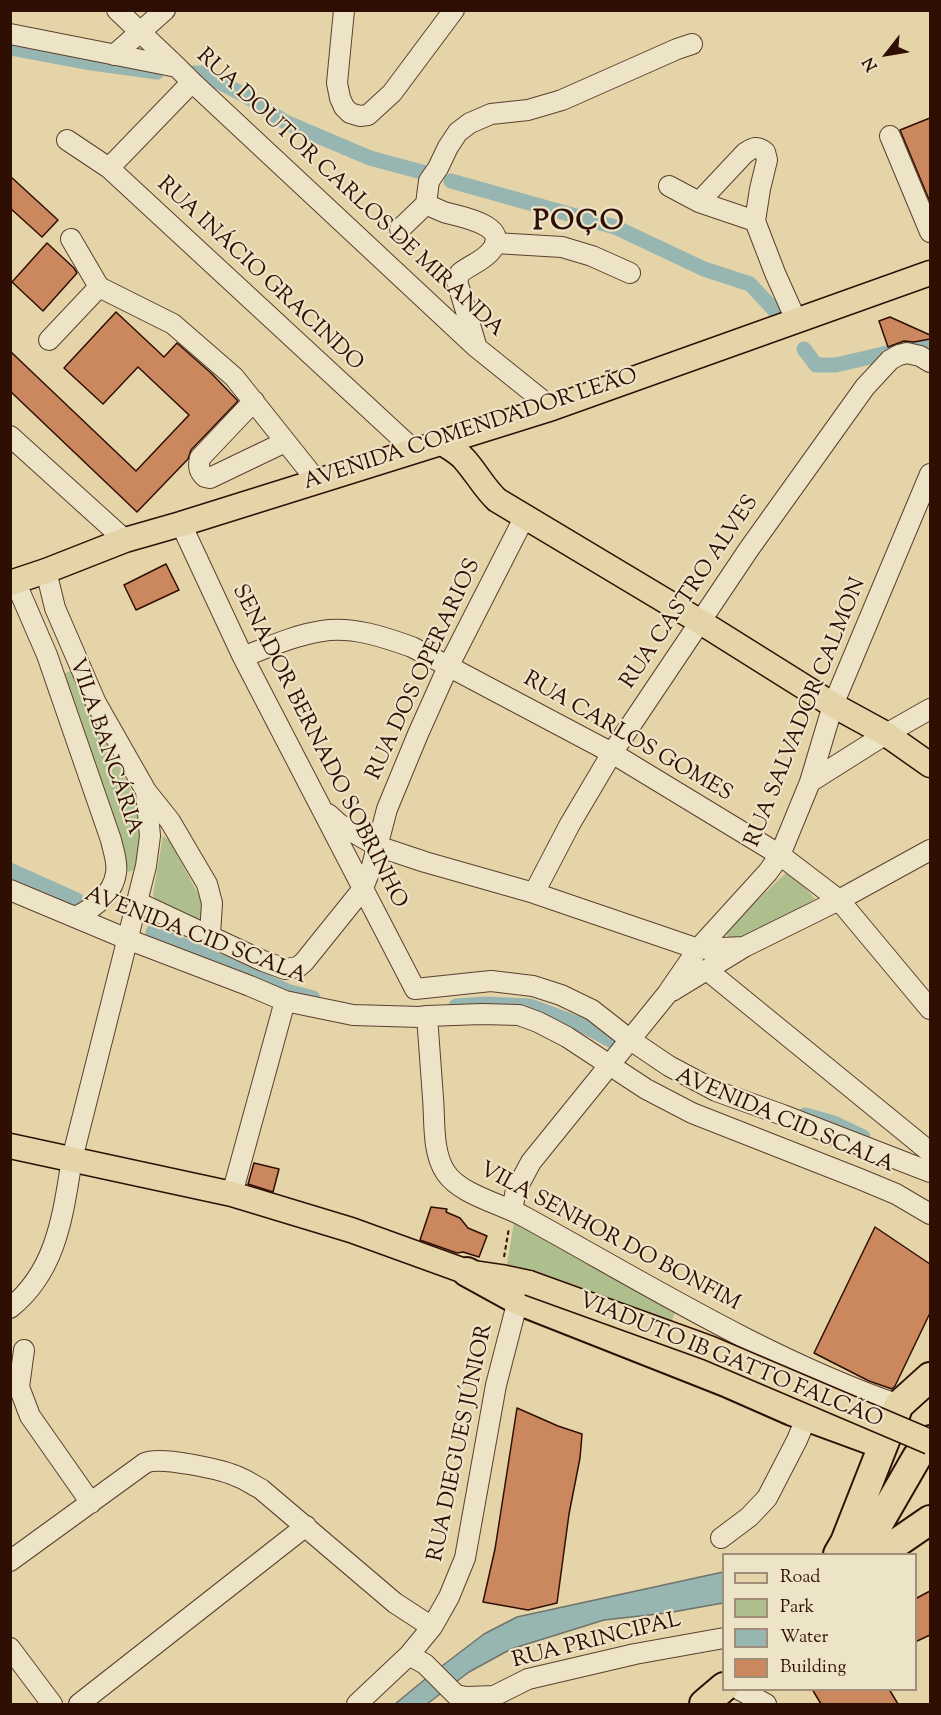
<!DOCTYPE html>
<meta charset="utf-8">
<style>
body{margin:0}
#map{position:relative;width:941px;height:1715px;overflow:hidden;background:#e4d4a8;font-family:"Sorts Mill Goudy",serif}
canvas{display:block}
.frame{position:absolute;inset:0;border:12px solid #2f0f04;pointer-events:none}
.legend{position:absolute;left:722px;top:1553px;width:195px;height:138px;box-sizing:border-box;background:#ede3c6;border:2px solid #a18e78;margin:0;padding:8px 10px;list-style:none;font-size:18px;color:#2f0f04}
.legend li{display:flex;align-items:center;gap:12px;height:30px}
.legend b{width:30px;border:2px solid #a18e78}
.north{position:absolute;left:857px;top:24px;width:60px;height:60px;-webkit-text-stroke:4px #ede3c6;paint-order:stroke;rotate:239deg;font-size:16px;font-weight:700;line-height:24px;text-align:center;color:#2f0f04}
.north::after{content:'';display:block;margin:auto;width:21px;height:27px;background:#2f0f04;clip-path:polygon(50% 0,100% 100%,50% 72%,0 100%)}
</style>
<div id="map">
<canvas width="941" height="1715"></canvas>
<div class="frame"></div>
<ul class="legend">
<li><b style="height:8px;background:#e4d4a8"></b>Road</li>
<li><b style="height:16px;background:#aebe8c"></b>Park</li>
<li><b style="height:16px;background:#98b6b1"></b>Water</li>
<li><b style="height:16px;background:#cb885e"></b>Building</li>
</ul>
<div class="north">N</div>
</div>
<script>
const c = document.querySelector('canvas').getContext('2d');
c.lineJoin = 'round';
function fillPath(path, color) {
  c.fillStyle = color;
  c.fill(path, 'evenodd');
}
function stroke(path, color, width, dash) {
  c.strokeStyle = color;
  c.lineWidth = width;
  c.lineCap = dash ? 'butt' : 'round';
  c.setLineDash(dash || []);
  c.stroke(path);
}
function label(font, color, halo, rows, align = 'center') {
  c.font = font + ' "Sorts Mill Goudy",serif';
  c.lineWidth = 4.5;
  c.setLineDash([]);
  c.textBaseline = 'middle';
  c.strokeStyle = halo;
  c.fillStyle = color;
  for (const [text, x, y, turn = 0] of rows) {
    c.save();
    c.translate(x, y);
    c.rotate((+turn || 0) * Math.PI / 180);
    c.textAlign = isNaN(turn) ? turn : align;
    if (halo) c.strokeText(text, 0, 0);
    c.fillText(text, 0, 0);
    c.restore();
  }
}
const green = new Path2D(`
 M73,670l23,52 45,87v59l-13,4 -67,-197z
 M163,836l6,4 38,70 -7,18 -42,-23 -5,-10z
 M789,870l26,29 -73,42h-12l-5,-10z
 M514,1223l161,89 -4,11 -165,-53z`);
const water = new Path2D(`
 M723,1572v31l-56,10 -63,7 -93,29 -42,23 -42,32h-32l39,-32 50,-38 33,-17z`);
const canal = new Path2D(`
 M10,48l75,14 72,10
 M191,73h11l46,24 37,25 85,36 63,17
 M451,181l164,46 89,42 46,15 27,29
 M804,349l12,16h20l94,-22
 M10,870l67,30
 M153,932l137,60 23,6
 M456,1006l29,-2 45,2 54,20 32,17
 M805,1115l29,8 29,14`);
const building = new Path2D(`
 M930,118v84l-30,-72z
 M10,176l48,44 -16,17 -32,-29z
 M47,243l27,25 3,5 -34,38 -31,-29z
 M116,312l48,45 13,-14 34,30 27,28 -47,49 -3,9 -51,53 -127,-121v-40l126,120 53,-56 -51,-48 -35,37 -39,-36z
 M890,317l40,18v4l-16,3 -10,-1 -16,6 -9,-26z
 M166,564l13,26 -43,20 -12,-25z
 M254,1163l25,6 -6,23 -25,-8z
 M431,1207l16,2 -1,3 14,6 8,10 19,8 -8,21 -16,-5 -6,1 -37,-13z
 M875,1227l55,37v49l-35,73 -3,3 -23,-8 -55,-28z
 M517,1408l41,18 24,8 -2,24 -11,56 -12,89 -29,7 -45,-8 12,-53z
 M930,1591v44l-15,7v-43z
 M812,1689h77l9,15h-77z`);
const path = new Path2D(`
 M504,1257l5,-29`);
const minor = new Path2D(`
 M117,10l60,57 15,15 284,265 76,61
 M344,10l-7,73 3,15 4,9 6,6 10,3 8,-1 24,-22 62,-83
 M10,34l167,33
 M114,55l51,-45
 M890,136l40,96
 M67,140l42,28 305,282
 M109,168l83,-86
 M669,186l30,16 56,19
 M699,202l46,-49c8,-5 12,-8 20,-1l2,8 -7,29 -5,32 20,52 21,47
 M400,229l26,-25
 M71,239l28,48 74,37 61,53 83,104
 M495,243l67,4 30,9 38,17
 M49,340l50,-53
 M476,345l-19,-64 3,-8c10,-8 23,-12 31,-22 21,-25 -29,-34 -44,-38 -7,-2 -14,-6 -21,-9l3,-23 9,-13 10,-21 10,-15 12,-9 21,-9 37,-4 34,-10 115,-51 15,-5
 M254,401l-54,57c-2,9 -1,13 5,19l5,1 75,-36
 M10,436l115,104
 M181,524l62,133 172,332 76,-8 42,5 28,9 31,15 37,29 40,27 47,25 67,24 147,57
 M15,581l32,74 64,185c2,10 7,22 5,33 -3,22 -22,35 -41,44
 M243,657c26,-10 52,-22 79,-26 30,-5 62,6 90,16l200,106 168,102 59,45 91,109
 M810,782l76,-48 44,-25
 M146,791l24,30 37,63 5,19 -2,32
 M328,814l11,10 38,22 48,16 109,31 164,56 46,-2
 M10,890l117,49 123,47 35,15 68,14 67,2 7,-1 55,-2 37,1 19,7 29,15 79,52 46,24 168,66 36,15 34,20
 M534,893l36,-69 42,-71 137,-204 116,-162 25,-27 9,-5 8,-2 13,3 10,6
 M137,902l126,59 22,8 13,-2 6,-5 58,-72 10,-24 15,-57 31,-75 30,-67 76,-149
 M707,970l223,182
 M672,991l72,-44 95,-47 91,-50
 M427,1016c2,27 4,54 6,82 2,23 -1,55 13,75 15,22 56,31 79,44 122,67 242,142 374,188
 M232,1194l53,-193
 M512,1210l4,-20 15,-28 136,-168 31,-45 70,-77 12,-17 30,-73 23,-77 97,-231
 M10,1308c47,-37 53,-94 62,-149l74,-293 4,-30 -4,-45 -50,-88 -41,-95 -9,-37
 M24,1350l-5,37 11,29 61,87
 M721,1538l28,-21 18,-19 30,-58 10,-24
 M10,1561l135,-98c15,-7 75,6 91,13 9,3 17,9 25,13l134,114 37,24
 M10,1648l42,56
 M409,1655l16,9 31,31 10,2 28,-1 34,-17 107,-25 89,-16
 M740,1690l26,14
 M79,1704l227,-178
 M357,1704l52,-49 23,-28 17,-30 16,-39 31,-173 22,-85`);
const major = new Path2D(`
 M441,442c7,5 17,10 23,17 12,13 20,29 33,41l202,121 134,84 53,29 44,31
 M10,583l36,-12 79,-31 56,-16 371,-116 378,-135
 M10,1146l222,48 119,36 116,42 34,5 28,6`);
const highway = new Path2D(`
 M467,1272l51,28 208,82 66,29 90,33
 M838,1554l7,-12 54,-137 31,-28
 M861,1554l56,-97 13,-17
 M884,1554l11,-10 35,-24
 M704,1704l20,-17`);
const majorBridge = new Path2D(`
 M529,1283l180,65 221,94`);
const streetNames = [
 ["RUA DOUTOR CARLOS DE MIRANDA",349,194,43],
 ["RUA INÁCIO GRACINDO",259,275,43],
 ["AVENIDA COMENDADOR LEÃO",471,431,-18],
 ["RUA CASTRO ALVES",691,593,-56],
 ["RUA DOS OPERARIOS",425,670,-65],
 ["RUA SALVADOR CALMON",807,713,-68],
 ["RUA CARLOS GOMES",627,738,30],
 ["VILA BANCÁRIA",104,747,71],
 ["SENADOR BERNADO SOBRINHO",318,747,63],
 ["AVENIDA CID SCALA",195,937,21],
 ["AVENIDA CID SCALA",784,1122,23],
 ["VILA SENHOR DO BONFIM",609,1238,28],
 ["VIADUTO IB GATTO FALCÃO",730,1362,22],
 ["RUA DIEGUES JÚNIOR",462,1443,-78],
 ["RUA PRINCIPAL",597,1642,-14]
];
const districtNames = [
 ["POÇO",579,224]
];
fillPath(green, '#aebe8c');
fillPath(water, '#98b6b1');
stroke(water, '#6e736c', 1.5);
stroke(canal, '#98b6b1', 15);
fillPath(building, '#cb885e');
stroke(building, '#2f0f04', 1.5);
stroke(minor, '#5c402d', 22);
stroke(major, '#2f0f04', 27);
stroke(highway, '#2f0f04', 32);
stroke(path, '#2f0f04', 2, [4.5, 3]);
stroke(minor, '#ede3c6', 20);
stroke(major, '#e4d4a8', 24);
stroke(highway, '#e4d4a8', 28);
stroke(majorBridge, '#2f0f04', 27, []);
stroke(majorBridge, '#e4d4a8', 24);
label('22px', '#2f0f04', '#ede3c6', streetNames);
c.letterSpacing = '1.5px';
label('bold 28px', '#2f0f04', '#ede3c6', districtNames);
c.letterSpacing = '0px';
</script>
